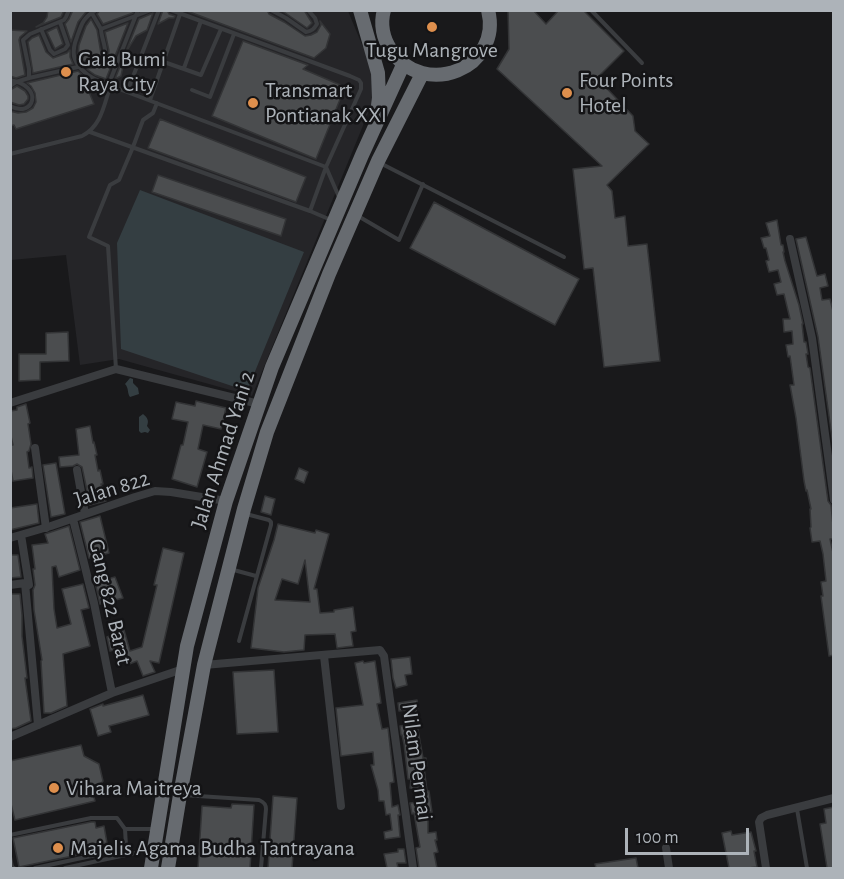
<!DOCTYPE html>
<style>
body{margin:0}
#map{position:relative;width:844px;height:879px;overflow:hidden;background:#19191b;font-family:"Alegreya Sans",sans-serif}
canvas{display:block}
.frame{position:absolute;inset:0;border:12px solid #adb3b9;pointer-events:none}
.scale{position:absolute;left:625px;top:828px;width:124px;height:27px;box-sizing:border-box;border:3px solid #adb3b9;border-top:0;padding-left:8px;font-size:18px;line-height:21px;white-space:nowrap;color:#adb3b9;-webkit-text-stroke:4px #141416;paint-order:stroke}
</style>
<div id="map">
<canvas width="844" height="879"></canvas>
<div class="frame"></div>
<div class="scale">100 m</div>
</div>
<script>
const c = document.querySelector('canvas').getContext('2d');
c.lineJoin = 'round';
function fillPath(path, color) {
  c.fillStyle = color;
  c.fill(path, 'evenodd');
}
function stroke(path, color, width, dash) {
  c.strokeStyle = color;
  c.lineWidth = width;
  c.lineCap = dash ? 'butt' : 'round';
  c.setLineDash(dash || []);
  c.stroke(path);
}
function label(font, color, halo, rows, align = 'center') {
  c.font = font + ' "Alegreya Sans",sans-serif';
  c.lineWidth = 5;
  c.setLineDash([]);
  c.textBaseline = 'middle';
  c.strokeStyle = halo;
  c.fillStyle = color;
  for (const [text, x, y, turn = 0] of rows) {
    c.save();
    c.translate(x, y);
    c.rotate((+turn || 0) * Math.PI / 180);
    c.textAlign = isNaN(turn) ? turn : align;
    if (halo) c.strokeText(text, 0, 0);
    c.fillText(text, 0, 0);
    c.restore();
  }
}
const built = new Path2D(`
 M11,11h337l25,60 3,23 -124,302 -133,-37 -39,6 -14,-110 -55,5z`);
const water = new Path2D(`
 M140,190l164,62 -57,139 -126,-42 -4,-106z
 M130,378l3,1v4l5,5 1,6 -9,3c-3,-4 -1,-9 -5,-13z
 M143,414c5,4 6,7 4,12l3,4 -2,3 -3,-1 -4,1 -2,-2v-14z`);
const building = new Path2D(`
 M48,10h16l-3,7 -25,10 7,-4 4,-6z
 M73,10h13v2l-8,10 -7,20 -6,-18 4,-5z
 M100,10h33v3l-30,11 -6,-10z
 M163,10h4l2,4 6,2 -1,2h-5l-11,6z
 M184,10h83l2,4 15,8 21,14 6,-1 6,-3 4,-7 -1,-4 10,13 -4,14 -12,10z
 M281,10h23l8,13 -5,5z
 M508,10h25l13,14 13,-14h24l41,41 -27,27 36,38 2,15 14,13 -42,41 5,6 3,27 10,-2 3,30 19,-2 13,117 -56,6 -11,-99 -9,1 -11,-100 29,-3 -105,-97 12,-20z
 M153,13l-6,17 -11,6 -10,16 -5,24 -6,3 24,-60z
 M91,19l6,11 4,24 -3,4 -17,4 -3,-7 1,-10 7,-19z
 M128,23l-22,56 -11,-4 -7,-5 -1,-1 15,-3 5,-6 2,-9 -4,-19z
 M57,27l6,17 -8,5 -8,-17z
 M10,30l17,1 -7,6 -1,3 6,35 -9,3 -6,-2z
 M39,35l7,17 7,6 14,-5 3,-3v7l3,7 -40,9 -5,-31 4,-4z
 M243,41l65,24 -5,4 42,18 -29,72 -104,-43z
 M78,71l9,8 14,7 -12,6 5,12 -78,25 -2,-4 -4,1v-15l8,2 8,-1 7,-4 3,-6 -1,-9 -4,-7 -4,-3z
 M17,86l8,5 3,5v3l-4,5 -5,1 -9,-3v-12z
 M160,119l146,58 -10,25 -148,-54z
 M158,175l128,44 -5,17 -129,-44z
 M434,202l145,77 -24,46 -145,-77z
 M777,220l4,25h2l1,7h-1l2,9 14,44 4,19h-1l2,18h2l2,12h-2l2,13 2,1 18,133 3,4 3,30v4h-4l4,18v98l-5,1 -8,-60h2l-2,-14 5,-1 -3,-27 -3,-13 -8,1 -2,-14 1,-1 -1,-18h1l-4,-19 -1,1 -2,-10 -8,-63 -6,-33h4l-4,-29 -2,1 -2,-12 7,-1 -1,-13 -8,1 -1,-13h7l-6,-25 -7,1 -3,-11 7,-2 -3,-12 -9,2 -3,-11 3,-1 -3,-12h-2l-3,-10 9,-2 -4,-13z
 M806,237l11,39 8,-2 3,12 -8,2 2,12 8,-1 4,16v137l-16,-115 -22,-98z
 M68,332l1,29 -29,1v18l-21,1v-27h27v-21z
 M196,401l30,7 -5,21 -18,-4 -5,24 9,3 -10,35 -25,-8 9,-34h2l5,-23 -16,-3 4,-17 19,4z
 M26,404l4,19 -2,1 3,20 -2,7 -2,1 2,16 3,-1 1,11 -20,3 -3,-16v-20h3l-3,-13v-21l7,-1v-3z
 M90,426l3,17 1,-1 3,13h-2l3,16 2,-1 3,14h-2l5,17 -16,4 -8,-38 -5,-3 -4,2 -13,1 -1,-10 20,-2 -3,-26z
 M56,463l9,51 -14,3 -8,-52z
 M299,468l9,4 -4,11 -9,-4z
 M265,496l10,3 -4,16 -10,-3z
 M37,504l2,19 -29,7v-22z
 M100,516l9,37 -20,5 -9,-36z
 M278,524l37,9 1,-3 13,4 -15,55h3l3,24 14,-1v-2l19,-3 3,24 -5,1 2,14 -16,2 -2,-14 -30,1 -1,15 -20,2 -33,-4 7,-60 16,-48zM305,560l5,42 -35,-2 7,-21 16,5z
 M69,526l11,44 -21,7 -3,-11 -4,1 2,42 3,19 14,-4 -9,-35 21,-5 6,24 -8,2 9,36 -27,8 4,52 -16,7h-7l-3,-52 1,-1 -8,-50 -1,-20 2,-5 -2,-16h2l-3,-24 16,-2 -3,-9z
 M163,548l21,5 -25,110 -9,-2 5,11 -12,4 -6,-15 -10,4 -6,-17 -11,3 -3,-14 17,-7 6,21 12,-4 15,-62h-3z
 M10,555h8l3,22 -11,1z
 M115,577l8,21 -23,6 -5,-22z
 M10,594h10l2,21v21l5,42h-2l6,43 -15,7 -6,1z
 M410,657l2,17 -7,1 2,10 -11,3 -3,-10 -2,-19z
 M363,661l1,2 11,-2 6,42 -4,1 5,25 6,-1 6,54 -4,1 2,24 6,-2 2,10h-2l2,22 -15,2 -1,-7 8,-2 -2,-16 -4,1 -2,-14h-5l-1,-11 -7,-25h3l-1,-13 -32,4 -5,-48 27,-3 -8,-42z
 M274,670l4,62 -41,2 -4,-62z
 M143,695l6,20 -40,11 2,6 -13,4 -8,-27 13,-5v2z
 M417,700l1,8h-2l1,11h-1l7,39h3l1,8 -3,1 3,24h2l3,21h-4v21l8,-1 1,8h-2l3,12 -4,1 3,15h-18l-3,-20 4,-1 -6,-34 -2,1 -2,-11 8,-1 -3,-13 -5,-1 1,-9h-3l-4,-35 -2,-9h-1l-1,-9 8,-1 -3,-15 -6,1 -1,-8z
 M81,745l3,11 15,8 4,17 -10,13 2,7 -80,19 -5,-20v-39z
 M273,796l24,2 -5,70h-24z
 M232,804l22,1 -4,63h-52l4,-62 29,2z
 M834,807v61h-7l-7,-44 6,-1 -2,-14z
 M91,822h4l1,6 8,-2 3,17 -7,1 2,6 -83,17 -6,-29z
 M731,831l1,4 19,-3 5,19h-2l3,16 -9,1h-19l-7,-35z
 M398,849h6l2,14h-9l1,5h-11l-3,-14 14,-2z
 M636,858l2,10h-42l-1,-4z`);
const lane = new Path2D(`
 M90,10l11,19
 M96,10c-13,8 -14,13 -19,27 -2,5 -4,13 -3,19 2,10 13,20 23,24 8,3 15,4 22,9l207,78 13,30
 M171,10l179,66 9,4 2,3v6l-35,78 -16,44
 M271,10l15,8 20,14c6,-1 8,-3 11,-8l-2,-6 -7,-8
 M591,10l51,53
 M41,29l9,21 4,4 11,-5 3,-4 -8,-23
 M164,62l37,13 20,-46
 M184,68l17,-47
 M29,78v-9l-6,-29 7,-6 34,-14 2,-3 3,-7
 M10,80c35,6 24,39 0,26
 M10,86l6,-4 13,-4 71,-16c11,-8 1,-22 1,-33l50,-19
 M192,90l18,7 24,-63
 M127,92l32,-82
 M150,100l30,-86
 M90,132l220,79 21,9
 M10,154l72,-18c20,-10 22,-32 29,-52l-1,-3 28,-71
 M380,163l184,94
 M358,216l41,24 24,-56
 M116,369l-8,-123 -19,-9 21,-52 9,-5 14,-33 10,-27 10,-7 4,-10
 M230,569l26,7
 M239,641l32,-116v-3l-2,-2 -23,-6
 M183,795l76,5c5,2 7,4 7,9l-5,59
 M797,809l10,59
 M125,829h28
 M10,835l81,-17h26l8,11 1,17 -2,3 -89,19
 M10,857l2,10 2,1
 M65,868l84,-18`);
const street = new Path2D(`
 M790,239l22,99 22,162
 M10,403l106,-34 143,35
 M35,448l11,80
 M77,470l8,44
 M73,519l21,84 18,90
 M21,535l8,50
 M10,538l41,-12 84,-29 20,-6 16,1 55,9
 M10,585l15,-2 13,142
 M324,656l17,150
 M204,665l176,-15 4,6 29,212
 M10,737l102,-44 71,-24
 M666,848l3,20
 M766,868l-7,-46 2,-4 6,-3 67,-17`);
const highway = new Path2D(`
 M360,10l18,63 1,25 -2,15
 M384,10c-4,14 -1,29 7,40 33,50 112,18 97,-40
 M151,868l36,-222 39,-145 46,-134 90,-212 41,-90
 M168,868l12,-73 24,-130 40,-156 23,-77 62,-158 49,-113 44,-87`);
const markers = [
 [432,27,6,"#de8f4d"],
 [66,72,6,"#de8f4d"],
 [567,93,6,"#de8f4d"],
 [253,103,6,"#de8f4d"],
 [54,788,6,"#de8f4d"],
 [58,848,6,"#de8f4d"]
];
const poiNames = [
 ["Tugu Mangrove",432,50,"center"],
 ["Gaia Bumi",78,59],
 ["Raya City",78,84],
 ["Four Points",579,80],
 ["Hotel",579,105],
 ["Transmart",265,90],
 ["Pontianak XXI",265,115],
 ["Vihara Maitreya",66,788],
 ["Majelis Agama Budha Tantrayana",70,848]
];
const streetNames = [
 ["Jalan Ahmad Yani 2",223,450,-72],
 ["Jalan 822",112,489,-17],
 ["Gang 822 Barat",110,602,77],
 ["Nilam Permai",417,762,82]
];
fillPath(built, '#252528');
fillPath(water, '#343e42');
fillPath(building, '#4b4d4f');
stroke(building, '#333436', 1.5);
stroke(lane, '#3a3c3f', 4);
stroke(street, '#3a3c3f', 8);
stroke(highway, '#676b70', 14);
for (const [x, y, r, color] of markers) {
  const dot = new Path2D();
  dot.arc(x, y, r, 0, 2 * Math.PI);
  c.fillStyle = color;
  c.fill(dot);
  stroke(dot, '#141416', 2);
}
label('22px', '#adb3b9', '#141416', poiNames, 'left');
label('22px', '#adb3b9', '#141416', streetNames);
</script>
